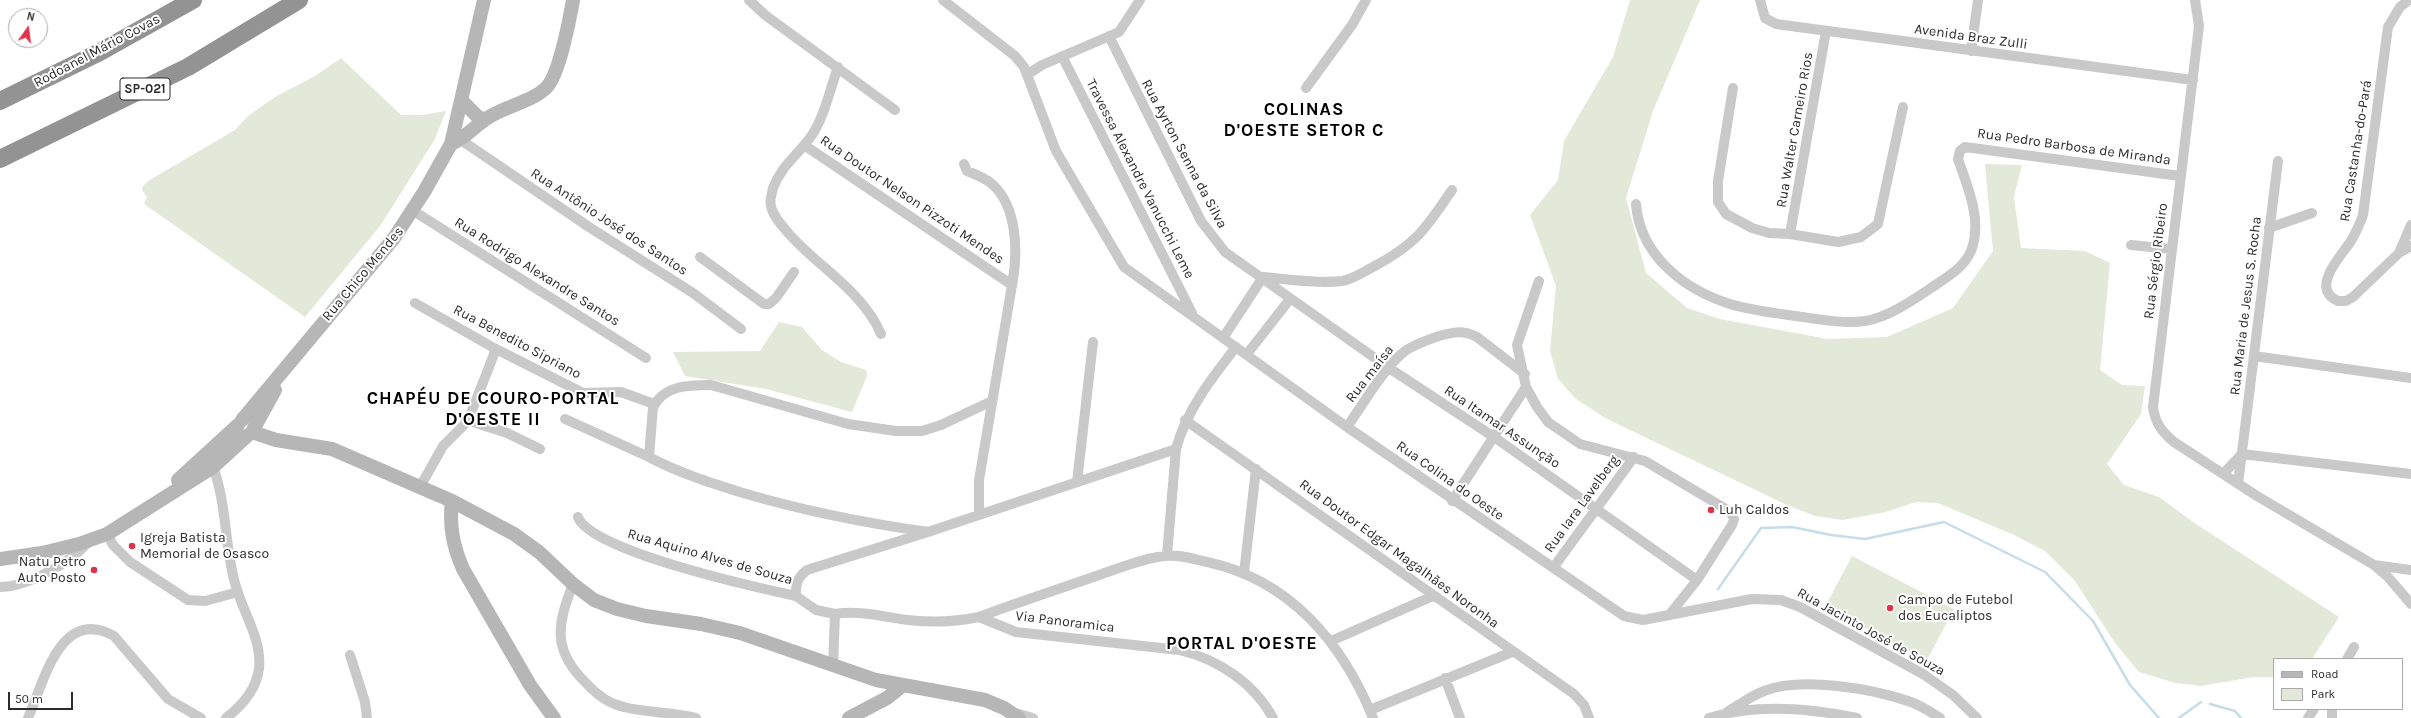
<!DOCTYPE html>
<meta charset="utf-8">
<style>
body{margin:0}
#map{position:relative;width:2411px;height:718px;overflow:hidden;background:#fff;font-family:Karla,sans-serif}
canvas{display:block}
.legend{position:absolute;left:2273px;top:658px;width:130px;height:52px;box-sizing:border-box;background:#fff;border:1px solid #ababab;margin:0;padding:5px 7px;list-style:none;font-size:12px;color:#2c2c2c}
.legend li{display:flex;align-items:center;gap:8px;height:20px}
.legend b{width:20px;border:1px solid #ababab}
.north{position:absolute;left:8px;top:8px;width:40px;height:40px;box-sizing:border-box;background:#fff;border:1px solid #ababab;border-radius:50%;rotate:14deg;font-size:11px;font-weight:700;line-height:16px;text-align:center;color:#2c2c2c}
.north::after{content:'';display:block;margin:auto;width:14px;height:18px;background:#dc344a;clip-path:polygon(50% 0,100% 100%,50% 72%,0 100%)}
.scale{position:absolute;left:8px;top:692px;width:65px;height:18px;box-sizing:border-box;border:2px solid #2c2c2c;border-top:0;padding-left:5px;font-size:12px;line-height:14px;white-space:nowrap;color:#2c2c2c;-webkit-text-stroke:3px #fff;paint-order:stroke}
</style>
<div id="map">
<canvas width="2411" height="718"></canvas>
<ul class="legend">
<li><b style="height:5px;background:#b6b6b6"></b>Road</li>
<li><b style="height:11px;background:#e3e9d9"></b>Park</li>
</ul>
<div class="north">N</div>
<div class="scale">50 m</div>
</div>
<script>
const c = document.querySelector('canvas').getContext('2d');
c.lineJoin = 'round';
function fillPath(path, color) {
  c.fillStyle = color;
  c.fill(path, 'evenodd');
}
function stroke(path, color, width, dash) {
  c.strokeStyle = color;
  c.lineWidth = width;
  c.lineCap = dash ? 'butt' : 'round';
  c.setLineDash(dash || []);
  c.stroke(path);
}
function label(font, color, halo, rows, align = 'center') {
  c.font = font + ' Karla,sans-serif';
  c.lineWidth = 4;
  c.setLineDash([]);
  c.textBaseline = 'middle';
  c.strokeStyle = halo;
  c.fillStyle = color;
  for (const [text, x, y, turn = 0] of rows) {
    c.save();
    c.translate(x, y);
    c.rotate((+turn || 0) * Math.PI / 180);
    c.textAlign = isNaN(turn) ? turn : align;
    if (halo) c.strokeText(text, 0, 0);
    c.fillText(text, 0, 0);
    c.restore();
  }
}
const green = new Path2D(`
 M1630,0h70l-47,111 -27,87 20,75 41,35 33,11 108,20 59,-2 66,-29 40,-57 -8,-87 37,1 -8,32 7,51 64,3 25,12 -10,107 22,15 23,1 -4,28 -34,50 17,21 35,12 37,27 143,93 -27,42h-38v18h-20l-53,9 -26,-3 -36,-11 -24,-29 -40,-62 -30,-30 -31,-16 -76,-32 -22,-1 -30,10 -43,8 -28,-4 -28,-11 -180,-86 -31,-20 -18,-20 -8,-28 6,-65 -26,-71 28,-35 6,-39 49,-84z
 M341,58l60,57h21l24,-4 -11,28 -55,87 -75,91 -161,-113 3,-7 -5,-7 1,-4 5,-5 87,-51 13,-14 27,-19 40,-21z
 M779,322l23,5 20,23 19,12 25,8 1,6 -15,36 -86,-23 -81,-13 -12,-24 87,-1z
 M1852,556l102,53 -27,51 -102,-53z`);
const stream = new Path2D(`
 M1718,589l43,-61 31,-1 39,8 34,4 79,-17 101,50 48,49 37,64 29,33
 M2210,704l25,7 6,7
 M2179,718l22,-16`);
const street = new Path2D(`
 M749,0l16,15 130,95
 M943,0l72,56 9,11 32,84 68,116 223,160 277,189 19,4 109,-21 29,1 19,7 123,67 30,21 24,23
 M1760,0l5,18 11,6 417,56
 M2195,0l4,26 -46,381c2,16 9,25 21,35l83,54 117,69 14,12 23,27
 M2409,0l-9,7 -12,20 -25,188c-3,9 -7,17 -12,26 -9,14 -42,47 -13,60h8l7,-4 46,-44 12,-7
 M1109,36l92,185 24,31 164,116 105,69 203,143
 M1971,51l7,-51
 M1062,56l130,257
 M838,67c-8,22 -13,48 -26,68 -13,19 -31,31 -39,53 -1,6 -4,12 -2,18 2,11 13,22 20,30 29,32 72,56 90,98
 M1028,74l14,-9 77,-33 21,-32
 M1306,88l46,-63 14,-25
 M1733,88l-15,93v21l8,12 26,14 17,5 21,1 48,8 23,-5 17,-13 25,-117
 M461,140l128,87 104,66 48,36
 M804,145l208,140 -33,195v34
 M964,164l3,7c8,3 18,7 25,13 26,23 26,70 20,101
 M1636,204c4,51 47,85 94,100 20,6 44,9 65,12 23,3 47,8 70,5 25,-4 51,-23 72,-37 16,-11 31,-20 36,-39 8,-28 -6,-60 -15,-86l2,-8 5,-4 215,29
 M412,210l234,148
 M2269,228l43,-15
 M1790,234l36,-203
 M2131,245l40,4
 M2399,253l12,-28
 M700,257l64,47h5l7,-6 18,-26
 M1539,281l-22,64 9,42 11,20 11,15 32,22 65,17 86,51 3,7 -2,6 -35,55 -27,34
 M415,303l79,45 89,45 38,-1 33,12
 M1223,338l40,-61c25,2 54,7 79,4 11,-2 21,-9 31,-14 43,-23 52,-37 79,-77
 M1247,354l43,-55
 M2254,356l157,22
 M565,419l84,38
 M467,420l40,13 33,16
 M1185,420l389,274 10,11 5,13
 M1347,427c15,-21 38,-61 58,-76 10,-7 22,-11 34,-15 14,-4 24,-6 38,1l48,37
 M2242,454l169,20
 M213,467c15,40 11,85 25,126 8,24 24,49 21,76 -3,21 -16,36 -33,49
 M2223,474l19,-20
 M1077,482l16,-140
 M2238,484l40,-323
 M420,487l23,-41 21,-21 7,-12 25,-64
 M1452,501l74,-114
 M578,517c12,34 181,71 218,79
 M928,532c-63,-9 -124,-21 -185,-39 -32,-10 -64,-20 -94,-36l4,-50c12,-22 35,-22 58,-22l137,39 48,7h26l19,-6 51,-24
 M107,534l6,11 17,17 58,38 17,1 33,-9
 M1167,555l9,-106c10,-38 35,-70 60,-102
 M2374,565l37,5
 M1553,568l81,-111
 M1244,573l12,-104
 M573,584c-16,41 -21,66 13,99 10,11 23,21 38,24 24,6 48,5 72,11
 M0,587c27,0 72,-25 89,-46
 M835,614l-19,-4 -20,-14c-1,-12 2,-19 11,-26l121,-38 248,-83
 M979,617l37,15 163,18c39,9 75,33 94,68
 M1331,641l102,-45
 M350,655l15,47 2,16
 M2347,659l7,-12
 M833,666l2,-52c24,-4 49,3 73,6 25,3 47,2 71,-3 40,-15 80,-28 120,-42 21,-7 44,-17 66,-19 14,-2 28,3 42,6 83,18 135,80 166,156
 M1445,678l15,40
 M1370,710l142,-58
 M1012,712l21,6
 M1727,712c12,-7 24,-16 37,-21 37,-15 110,-2 147,11 10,4 20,10 29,16
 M28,718c16,-36 32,-112 86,-82l54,63 33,19
 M1709,718c48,-15 100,-10 148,0
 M2308,718l6,-9
 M2332,718v-9`);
const secondary = new Path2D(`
 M462,101l17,17 7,1
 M451,144c14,-6 23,-17 35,-25 18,-13 44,-16 60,-31 13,-12 24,-70 27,-88
 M242,420l152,-182 30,-46 27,-48 33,-144
 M254,428l21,-38
 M252,432l24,8 56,9 120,52 62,33 25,18 34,32 21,16 23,9 29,7 55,8 39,9 136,47 109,20 19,8 15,10
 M178,480l60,-55
 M452,501c-3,25 1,45 11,68l67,116 24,33
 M0,559l42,-6 37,-9 28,-10 106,-67 35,-32
 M849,718l38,-20 15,-12`);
const highway = new Path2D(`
 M0,101l100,-49 93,-52
 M0,159l188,-92 111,-67`);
const markers = [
 [1711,510,4,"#dc344a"],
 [132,546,4,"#dc344a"],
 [94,570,4,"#dc344a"],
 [1890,608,4,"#dc344a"]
];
const shields = [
 [145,89,50]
];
const shieldNames = [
 ["SP-021",145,89]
];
const streetNames = [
 ["Avenida Braz Zulli",1971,37,8],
 ["Rodoanel Mário Covas",97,51,-28],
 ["Rua Walter Carneiro Rios",1795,130,-80],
 ["Rua Pedro Barbosa de Miranda",2074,147,8],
 ["Rua Castanha-do-Pará",2356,151,-81],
 ["Rua Ayrton Senna da Silva",1184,154,62],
 ["Travessa Alexandre Vanucchi Leme",1140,179,63],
 ["Rua Doutor Nelson Pizzoti Mendes",912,200,34],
 ["Rua Antônio José dos Santos",609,222,33],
 ["Rua Sérgio Ribeiro",2156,261,-83],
 ["Rua Rodrigo Alexandre Santos",537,272,32],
 ["Rua Chico Mendes",363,274,-50],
 ["Rua Maria de Jesus S. Rocha",2246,306,-83],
 ["Rua Benedito Sipriano",517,342,28],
 ["Rua maísa",1370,374,-52],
 ["Rua Itamar Assunção",1502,427,34],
 ["Rua Colina do Oeste",1450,481,35],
 ["Rua Iara Lavelberg",1582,504,-54],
 ["Rua Doutor Edgar Magalhães Noronha",1399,554,36],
 ["Rua Aquino Alves de Souza",710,557,16],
 ["Via Panoramica",1065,622,7],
 ["Rua Jacinto José de Souza",1871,632,29]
];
const poiNames = [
 ["Luh Caldos",1719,510],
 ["Igreja Batista",140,538],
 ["Memorial de Osasco",140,554],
 ["Natu Petro",86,562,"right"],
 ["Auto Posto",86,578,"right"],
 ["Campo de Futebol",1898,600],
 ["dos Eucaliptos",1898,616]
];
const districtNames = [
 ["COLINAS",1304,110],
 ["D'OESTE SETOR C",1304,131],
 ["CHAPÉU DE COURO-PORTAL",493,399],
 ["D'OESTE II",493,420],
 ["PORTAL D'OESTE",1242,644]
];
fillPath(green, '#e3e9d9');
stroke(stream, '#c6dde9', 2.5);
stroke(street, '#c9c9c9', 10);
stroke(secondary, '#b6b6b6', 14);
stroke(highway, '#939393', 18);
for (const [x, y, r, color] of markers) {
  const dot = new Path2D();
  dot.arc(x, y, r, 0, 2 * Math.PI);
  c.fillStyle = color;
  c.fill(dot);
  stroke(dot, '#fff', 1.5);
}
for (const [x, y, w] of shields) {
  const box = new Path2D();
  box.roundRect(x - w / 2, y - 11, w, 22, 3);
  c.fillStyle = '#fff';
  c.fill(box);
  stroke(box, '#2c2c2c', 1);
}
label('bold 13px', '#2c2c2c', null, shieldNames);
label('14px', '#2c2c2c', '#fff', streetNames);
label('14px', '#2c2c2c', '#fff', poiNames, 'left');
c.letterSpacing = '1px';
label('bold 18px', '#000', '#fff', districtNames);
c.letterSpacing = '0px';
</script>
